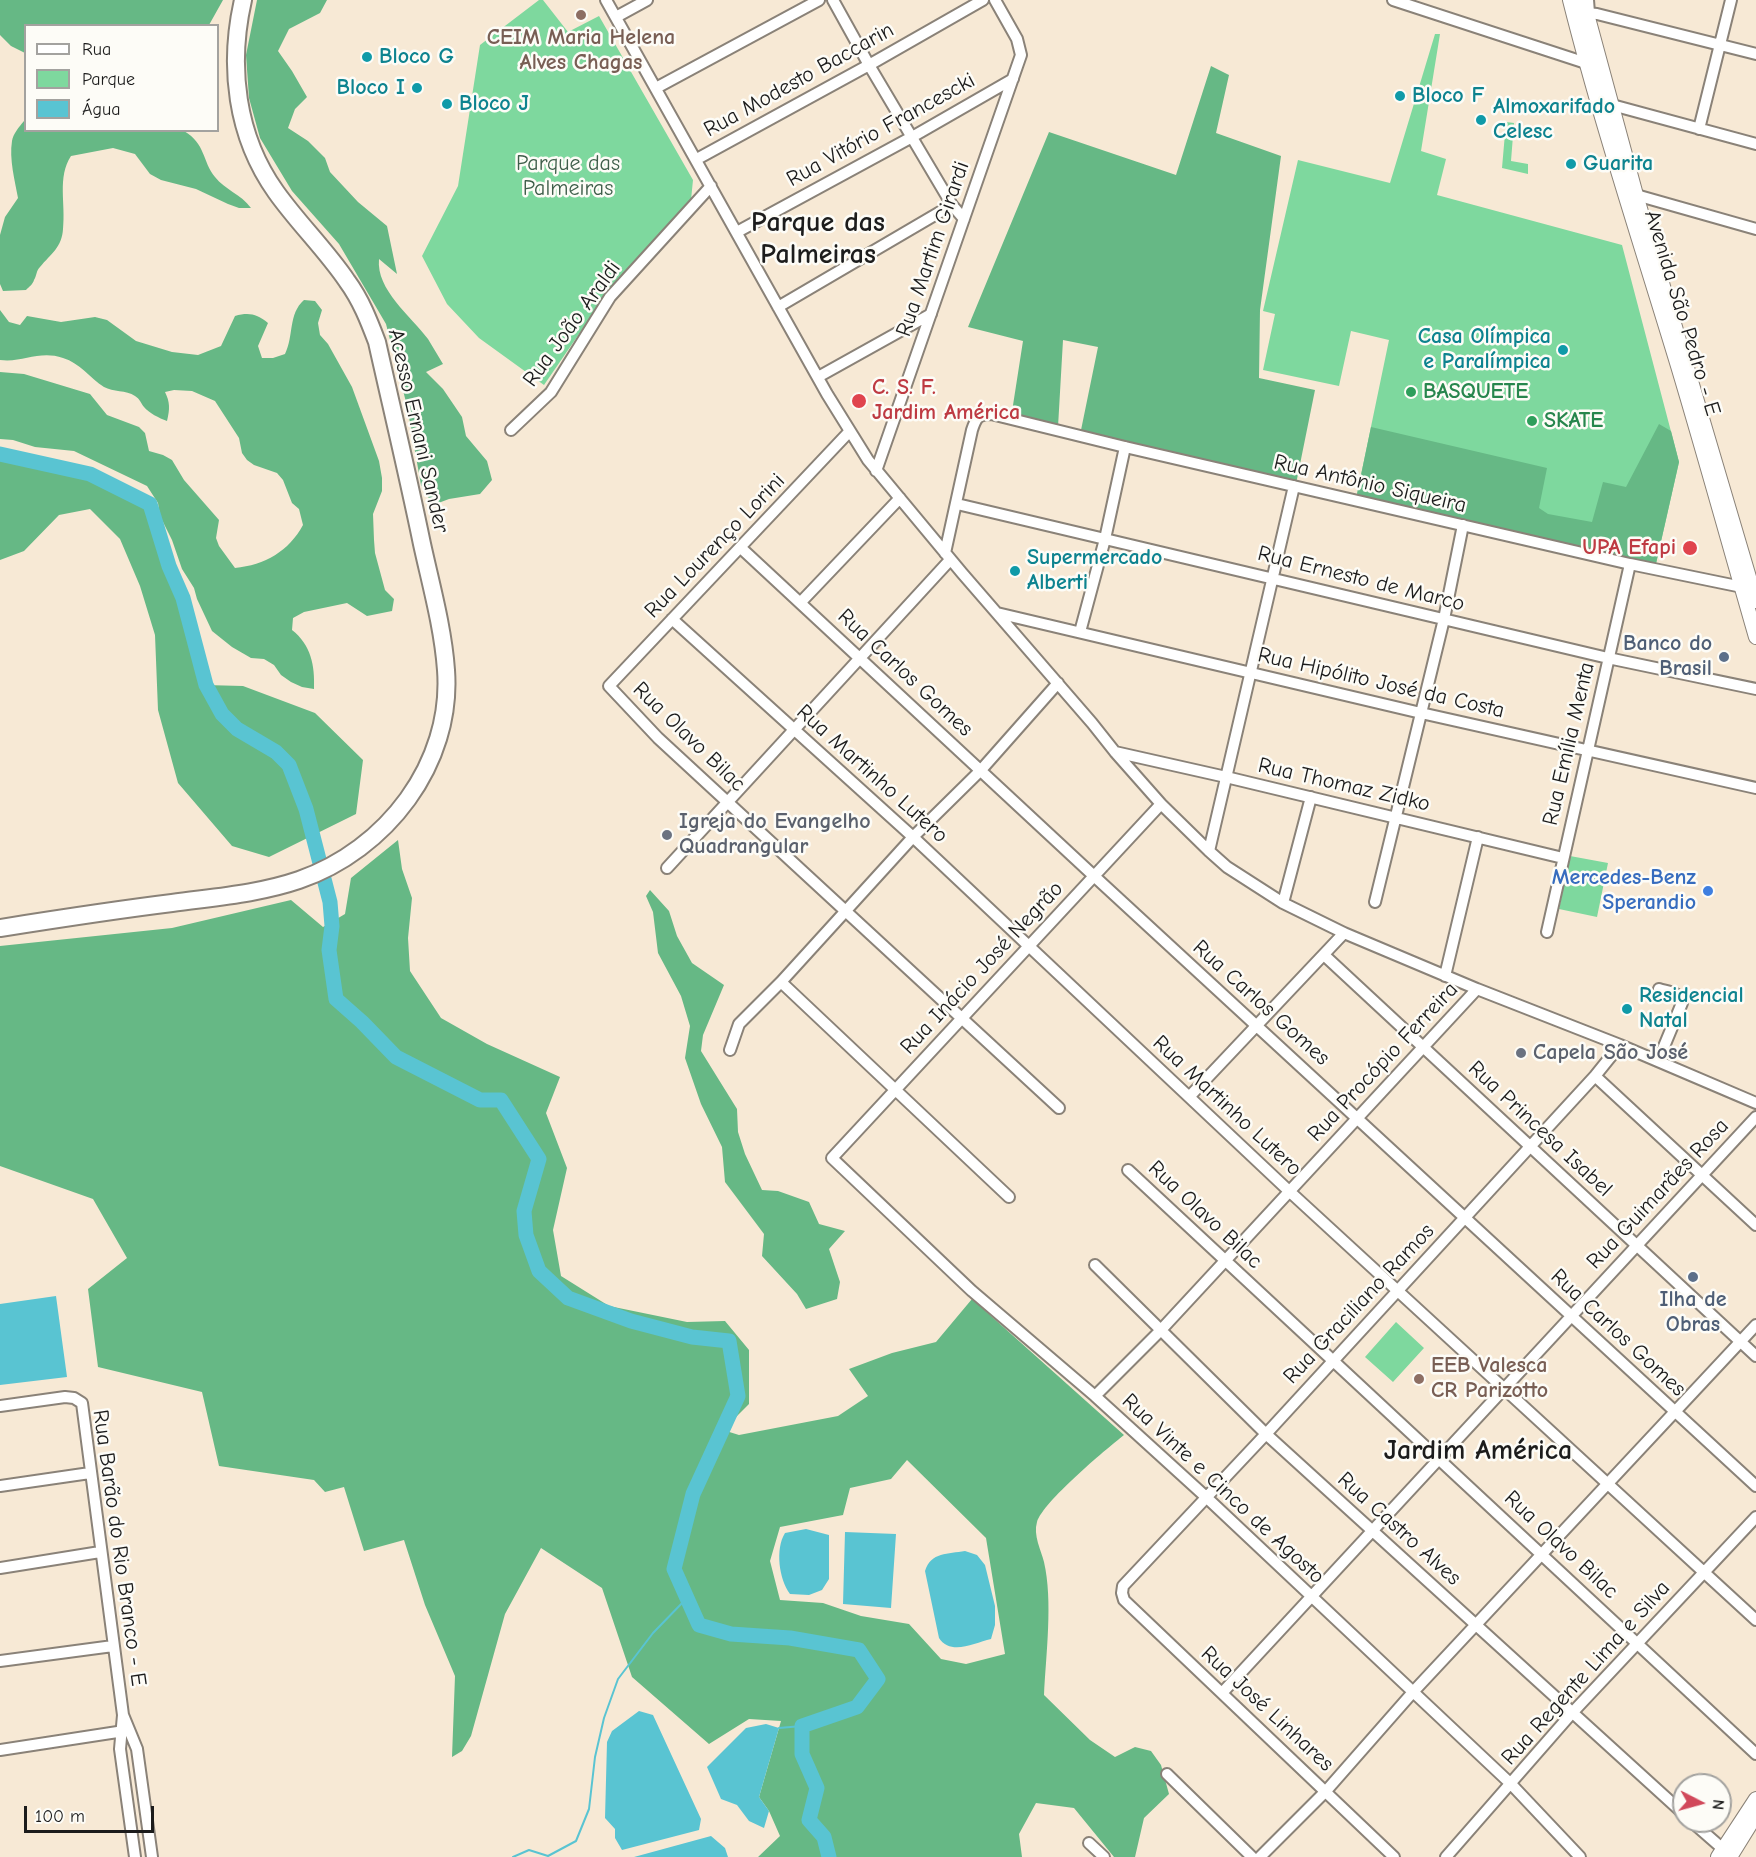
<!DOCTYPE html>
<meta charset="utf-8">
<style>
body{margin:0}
#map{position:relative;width:1756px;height:1857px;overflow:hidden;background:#f7e9d5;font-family:"Comic Neue",sans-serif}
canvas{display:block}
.legend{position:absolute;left:24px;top:24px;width:195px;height:108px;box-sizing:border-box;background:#fdfcf7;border:2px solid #a3a29f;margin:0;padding:8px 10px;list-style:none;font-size:18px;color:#1c1c1c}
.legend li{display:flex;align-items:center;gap:12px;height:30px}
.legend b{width:30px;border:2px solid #a3a29f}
.north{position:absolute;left:1672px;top:1773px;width:60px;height:60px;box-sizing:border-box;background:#fdfcf7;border:2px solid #a3a29f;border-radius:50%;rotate:96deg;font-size:16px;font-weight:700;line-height:24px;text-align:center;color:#1c1c1c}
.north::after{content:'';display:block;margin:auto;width:21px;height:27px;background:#d1495b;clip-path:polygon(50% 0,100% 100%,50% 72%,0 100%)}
.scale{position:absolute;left:24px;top:1806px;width:130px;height:27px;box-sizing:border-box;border:3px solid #1c1c1c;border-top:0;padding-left:8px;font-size:18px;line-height:21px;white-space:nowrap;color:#1c1c1c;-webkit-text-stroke:4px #fdfcf7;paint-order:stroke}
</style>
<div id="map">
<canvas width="1756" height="1857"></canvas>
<ul class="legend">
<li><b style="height:8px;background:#fff"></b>Rua</li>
<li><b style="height:16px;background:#7ed89e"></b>Parque</li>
<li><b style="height:16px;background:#59c4d2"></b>Água</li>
</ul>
<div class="north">N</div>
<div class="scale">100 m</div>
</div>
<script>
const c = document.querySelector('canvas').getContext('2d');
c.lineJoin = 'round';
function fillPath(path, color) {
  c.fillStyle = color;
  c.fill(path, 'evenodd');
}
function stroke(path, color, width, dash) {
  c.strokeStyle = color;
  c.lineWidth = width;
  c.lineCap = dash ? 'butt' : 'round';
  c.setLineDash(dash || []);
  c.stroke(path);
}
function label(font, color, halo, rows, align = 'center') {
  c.font = font + ' "Comic Neue",sans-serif';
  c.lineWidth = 5;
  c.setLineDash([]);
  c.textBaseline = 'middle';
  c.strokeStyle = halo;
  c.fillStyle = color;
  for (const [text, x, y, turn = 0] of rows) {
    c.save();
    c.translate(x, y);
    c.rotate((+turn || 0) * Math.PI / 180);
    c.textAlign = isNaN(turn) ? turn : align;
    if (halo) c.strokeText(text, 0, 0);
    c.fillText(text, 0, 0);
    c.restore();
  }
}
const green = new Path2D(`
 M539,0h4l25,32 31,-16 94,164 -2,20 -88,99 -59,86 -65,-47 -32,-34 -25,-48 36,-70 22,-141z
 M1435,34h5l-19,117 25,8 -9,36 185,50 57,217 -24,106 -299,-69 33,-159 -38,-9 -12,55 -76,-16 12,-56 -12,-3 35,-151 92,23z
 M1506,122l8,1 -3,38 17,3v10l-26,-6z
 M1570,856l38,7 -11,54 -38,-8z
 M1396,1322l28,26 -31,34 -28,-25z`);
const forest = new Path2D(`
 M0,0h223l-14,25 -183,1 -1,27 -14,-7 -11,-11z
 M257,0h70l-7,13 -31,16 -11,22 14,20 15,26 -12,12 -7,19 20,13 17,17 5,14 28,30 29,24 10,48 -18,-15c-3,31 32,57 49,80 5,8 10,17 15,25l-17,8 17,17 19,28 4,19 21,25 5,19 -12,14 -31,5 -16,6 -12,-20 -14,-79 -21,-82 -47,-80 -47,-53 -32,-53 -11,-40 -3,-43z
 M1211,66l18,9 -13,58 65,23 -21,154 -1,68 56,12 -19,94 -216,-49 18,-88 -35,-7 -5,87 -47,-9 12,-77 -55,-14 81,-195 127,43z
 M24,121l2,9 158,1c22,13 18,30 31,46 10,13 26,17 36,31h-12l-11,-4 -32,-15 -35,-9 -11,-6 -15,-20 -22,-6 -42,8c-14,21 -5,48 -8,73 -1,18 -12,25 -23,38 -4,4 -3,8 -6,13 -1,4 -5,7 -8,10l-23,1 -3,-7v-49l5,-18 13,-19c-3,-17 -9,-39 -6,-57 1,-7 7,-14 12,-20z
 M304,300l11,1 7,9 -4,13 2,12 8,9 24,43 27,74 3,17v13l-9,23 1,26 1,13 10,37 9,9 -2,12 -25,5 -20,-13 -43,9 -11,6 -1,12c19,15 23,35 22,59l-12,-2 -11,-5 -10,-7 -7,-10 -10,-6 -13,-1 -19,-11 -20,-16 -15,-32 -3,-11 -12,-19 -10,-29 -12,-24 -2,-13 -11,-17 -73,-35 -39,-4 -22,-7 -13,-1v-67l24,2 66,20 17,21 32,12 6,6 4,18 14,4 9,5 12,20 35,40 -3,18 3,8 16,22c30,-3 54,-17 68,-43l-4,-16 -7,-6 -9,-23 -6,-7 -23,-8 -7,-5 -5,-7 -3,-15 -24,-37 -23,-10 -18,-1 -9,2c5,10 5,17 2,29 -8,-3 -18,-8 -23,-14 -4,-5 -4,-8 -9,-11 -9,-6 -22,-4 -31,-9 -14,-9 -24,-24 -41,-29 -24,-8 -40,5 -63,2v-50l9,12 11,3 7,-9 34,6 34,-5 12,3 29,21 36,11 26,3 23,-9 14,-30c14,-4 22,-2 33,7l-10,23 4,12h11l12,-4c9,-18 3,-40 19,-54z
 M1659,424l12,7 8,31 -24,106 -299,-69 15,-72 176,41 -8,40 9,6 44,8 11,-40 23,5z
 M0,454l90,20 60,30 19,62 14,32 22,87 38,1 72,27 48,47 -7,54 -87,43 -37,-11 -54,-63 -20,-73 -3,-75 -15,-49 -20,-47 -30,-30 -31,6 -35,36 -24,9z
 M398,840l4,29 10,29 -4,40 2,33 31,47 46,26 73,33 -14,36 21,55 -14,62 8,46 48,30 78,16 38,-1 24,29v54l-26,26 16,5 99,-19 30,-20 -19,-27 43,-16 44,-11 36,-43 152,136c-19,15 -81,67 -87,87 -4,13 4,28 7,40 9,39 2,92 0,133l46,45 25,17 20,-10 16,4 10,14 8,29 -25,24 -9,39h-21l-40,-49 -38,-5 -17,31 3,23h-264l22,-21 -11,-25 -10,-14 22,-76 -32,-2 -40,25 -77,-67 -30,-89 -61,-40 -36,66 -34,122 -9,15 -10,6 3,-81 -30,-71 -21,-65 -40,11 -20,-64 -19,5 -11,-12 -95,-14 -17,-74 -104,-25 -10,-78 39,-31 -34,-59 -93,-33v-220l172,-18 119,-28 32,27 22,-13 6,-36zM907,1460l79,78 19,116 -39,10 -25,-5 -32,-35 -48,-8 -38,-13 -43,-3 -10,-39 10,-34 63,-12 7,-27 41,-9z
 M650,890l19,21 8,25 15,27 32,22 -21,50 -2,16 36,58 1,23 7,22 17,36 16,1 31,11 10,22 26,7 -16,18 11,33 -3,17 -31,10 -9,-15 -35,-38 2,-22 -39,-52 -3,-35 -21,-43 -16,-46 5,-32 -9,-30 -23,-43 -5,-41 -7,-16z`);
const water = new Path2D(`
 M56,1296l11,81 -67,8v-81z
 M806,1529l23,6v44l-7,11 -13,5 -19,-1c-11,-15 -15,-45 -5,-61z
 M845,1532l51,2 -5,74 -48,-4z
 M965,1551l12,4 8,10 10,41v19l-4,14c-17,4 -40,17 -52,-1l-14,-67c6,-19 23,-17 40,-20z
 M639,1711l14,4 48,104 -2,11 -77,20 -7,-12v-9l-10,-11 2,-76 5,-11z
 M766,1724l13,4 -20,69 10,14 -5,17 -15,-7 -12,-16 -16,-6 -14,-32 39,-39z
 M711,1836l14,12 3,9h-94z`);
const stream = new Path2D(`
 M779,1728l23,-2
 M513,1857l16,-7 19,6 28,-15 13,-32 6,-52 9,-39 14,-39 35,-46 34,-35`);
const river = new Path2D(`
 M0,454l90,20 60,30 19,62 14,32 23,87 16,29 15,15 39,23 13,13 17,44 24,93 2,24 -3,24 7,49 26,23 34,35 84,43h21l38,59 -15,52 2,24 13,36 29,27 63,23 61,16 37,4 9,55 -45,98 -19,75 25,56 32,9 59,4 69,12 19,29 -21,28 -55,19v28l15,34 -8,32 15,17 5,20`);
const minor = new Path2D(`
 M606,0l221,394 41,66 94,113 130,150 23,29 46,52 48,47 18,16 56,36 61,30 133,56 143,56 136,58
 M833,0l36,65 83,140 12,14
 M1393,0l193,63
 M1586,13l11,1 159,40
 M616,17l31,-17
 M656,88l163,-88
 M1612,105l144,39
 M1699,129l32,-129
 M697,159l172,-94 114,-65
 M1636,195l120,34
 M737,232l175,-95 101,-58
 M778,307l174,-102
 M818,377l113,-63
 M511,430l40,-38 59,-95 101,-111
 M849,432l-240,254 49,52 401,370
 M876,471l145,-416 -4,-16 -22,-39
 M957,504l651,154 148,31
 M741,548l353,328 662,610
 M945,553l27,-123c4,-12 6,-16 19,-16l134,33 505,117 112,23
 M800,603l100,-105
 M997,613l424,100 335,75
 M672,619l241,218 376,354 467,429
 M1080,632l25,-93 20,-92
 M1115,752l111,25 337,81
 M1161,804l-329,354 140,133 123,105 111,101 305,287 69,73
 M1209,851l85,-365
 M667,868l283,-308
 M1375,902l69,-283 19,-94
 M1283,903l28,-106
 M1547,932l83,-368
 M1324,955l432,401
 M1445,976l33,-139
 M781,982l228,215
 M730,1050l9,-26 42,-42 132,-145 68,-67 77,-87
 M1658,1061l24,-58c-2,-11 -13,-11 -23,-14
 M1595,1076l161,149
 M1190,1096l154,-163
 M1128,1170l628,584
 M1095,1265l171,169 418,380
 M1095,1396l65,-65 317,-342
 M0,1406l65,-9 9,1 8,5 41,312 -3,34 15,108
 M0,1486l90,-13
 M0,1568l100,-16
 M0,1661l113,-15
 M1222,1693l534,-576
 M123,1715l14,34 15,108
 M0,1750l124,-19
 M1167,1774l85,83
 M1691,1821l32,28
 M1089,1843l15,14
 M1260,1857l66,-66 87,-99 343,-367
 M1394,1857l-270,-257 -2,-7 1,-7 143,-152 329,-358 25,-31
 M1446,1857l126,-144 184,-196`);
const major = new Path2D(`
 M1570,0c31,123 71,244 108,366 27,90 52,181 78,271
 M1584,3l52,192 120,406
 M1718,1857l38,-58
 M1730,1857l26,-42`);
const highway = new Path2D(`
 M1585,0l1,13
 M0,928c57,-9 115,-18 172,-25 43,-6 86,-9 127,-23 87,-30 154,-116 147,-210 -3,-42 -15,-85 -24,-126 -14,-68 -30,-135 -45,-202 -8,-21 -16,-42 -30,-61 -21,-31 -49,-58 -71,-89 -40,-56 -48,-126 -33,-192`);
const markers = [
 [581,15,6,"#8d6e63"],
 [367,57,6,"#0f9aa8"],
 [417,88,6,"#0f9aa8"],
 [1400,96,6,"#0f9aa8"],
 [447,104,6,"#0f9aa8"],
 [1481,120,6,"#0f9aa8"],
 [1571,164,6,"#0f9aa8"],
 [1563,350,6,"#0f9aa8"],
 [1411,392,6,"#2e9e5b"],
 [859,401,8,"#e0444e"],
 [1532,421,6,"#2e9e5b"],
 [1690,548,8,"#e0444e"],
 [1015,571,6,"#0f9aa8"],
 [1724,657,6,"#5c6f8a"],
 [667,835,6,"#6b7280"],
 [1708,891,6,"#3f7fe0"],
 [1627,1009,6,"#0f9aa8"],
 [1521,1053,6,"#6b7280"],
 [1693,1277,6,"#5c6f8a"],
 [1419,1379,6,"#8d6e63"]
];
const educationNames = [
 ["CEIM Maria Helena",581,38],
 ["Alves Chagas",581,63],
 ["EEB Valesca",1431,1366,"left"],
 ["CR Parizotto",1431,1391,"left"]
];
const cultureNames = [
 ["Bloco G",379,57],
 ["Bloco I",405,88,"right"],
 ["Bloco F",1412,96],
 ["Bloco J",459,104],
 ["Almoxarifado",1493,107],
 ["Celesc",1493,132],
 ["Guarita",1583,164],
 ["Casa Olímpica",1551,337,"right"],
 ["e Paralímpica",1551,362,"right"],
 ["Supermercado",1027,558],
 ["Alberti",1027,583],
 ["Residencial",1639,996],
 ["Natal",1639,1021]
];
const streetNames = [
 ["Rua Modesto Baccarin",799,80,-29],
 ["Rua Vitório Francescki",881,130,-29],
 ["Rua Martim Girardi",933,249,-71],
 ["Avenida São Pedro - E",1682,313,73],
 ["Rua João Araldi",572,324,-54],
 ["Acesso Ernani Sander",418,431,77],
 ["Rua Antônio Siqueira",1370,484,13],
 ["Rua Lourenço Lorini",715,546,-46],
 ["Rua Ernesto de Marco",1361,579,14],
 ["Rua Carlos Gomes",905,673,43],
 ["Rua Hipólito José da Costa",1381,683,13],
 ["Rua Olavo Bilac",689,737,44],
 ["Rua Emília Menta",1569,744,-77],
 ["Rua Martinho Lutero",872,774,42],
 ["Rua Thomaz Zidko",1344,785,13],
 ["Rua Inácio José Negrão",982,968,-47],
 ["Rua Carlos Gomes",1261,1003,42],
 ["Rua Procópio Ferreira",1383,1062,-47],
 ["Rua Martinho Lutero",1227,1106,43],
 ["Rua Princesa Isabel",1540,1129,43],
 ["Rua Guimarães Rosa",1658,1194,-47],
 ["Rua Olavo Bilac",1205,1215,43],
 ["Rua Graciliano Ramos",1359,1304,-47],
 ["Rua Carlos Gomes",1618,1333,43],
 ["Rua Vinte e Cinco de Agosto",1223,1489,43],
 ["Rua Castro Alves",1399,1529,42],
 ["Rua Olavo Bilac",1561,1545,43],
 ["Rua Barão do Rio Branco - E",119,1548,82],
 ["Rua Regente Lima e Silva",1586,1673,-48],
 ["Rua José Linhares",1267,1709,43]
];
const parkNames = [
 ["Parque das",568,164],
 ["Palmeiras",568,189]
];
const healthNames = [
 ["C. S. F.",872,388],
 ["Jardim América",872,413],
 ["UPA Efapi",1676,548,"right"]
];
const leisureNames = [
 ["BASQUETE",1423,392],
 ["SKATE",1544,421]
];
const serviceNames = [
 ["Banco do",1712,644],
 ["Brasil",1712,669],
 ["Ilha de",1693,1300,"center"],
 ["Obras",1693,1325,"center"]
];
const worshipNames = [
 ["Igreja do Evangelho",679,822],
 ["Quadrangular",679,847],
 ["Capela São José",1533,1053]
];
const shopNames = [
 ["Mercedes-Benz",1696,878],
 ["Sperandio",1696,903]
];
const districtNames = [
 ["Parque das",818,223],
 ["Palmeiras",818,255],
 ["Jardim América",1478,1451]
];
fillPath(green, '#7ed89e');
fillPath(forest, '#66b885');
fillPath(water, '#59c4d2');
stroke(stream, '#59c4d2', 2);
stroke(river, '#59c4d2', 15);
stroke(minor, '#8a8278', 14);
stroke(major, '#8a8278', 16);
stroke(highway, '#8a8278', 20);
stroke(minor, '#fff', 10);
stroke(major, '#fff', 14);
stroke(highway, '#fff', 16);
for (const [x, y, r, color] of markers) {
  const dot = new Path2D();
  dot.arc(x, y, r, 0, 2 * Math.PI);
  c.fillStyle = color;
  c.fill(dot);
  stroke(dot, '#fdfcf7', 2);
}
label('bold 22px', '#785e54', '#fdfcf7', educationNames);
label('bold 22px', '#0d838f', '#fdfcf7', cultureNames, 'left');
label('22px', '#1c1c1c', '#fdfcf7', streetNames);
label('22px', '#3e5e4a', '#fdfcf7', parkNames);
label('bold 22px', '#be3a42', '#fdfcf7', healthNames, 'left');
label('bold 22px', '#27864d', '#fdfcf7', leisureNames, 'left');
label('bold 22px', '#4e5e75', '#fdfcf7', serviceNames, 'right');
label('bold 22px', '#5b616d', '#fdfcf7', worshipNames, 'left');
label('bold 22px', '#366cbe', '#fdfcf7', shopNames, 'right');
label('bold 28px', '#1c1c1c', '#fdfcf7', districtNames);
</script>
